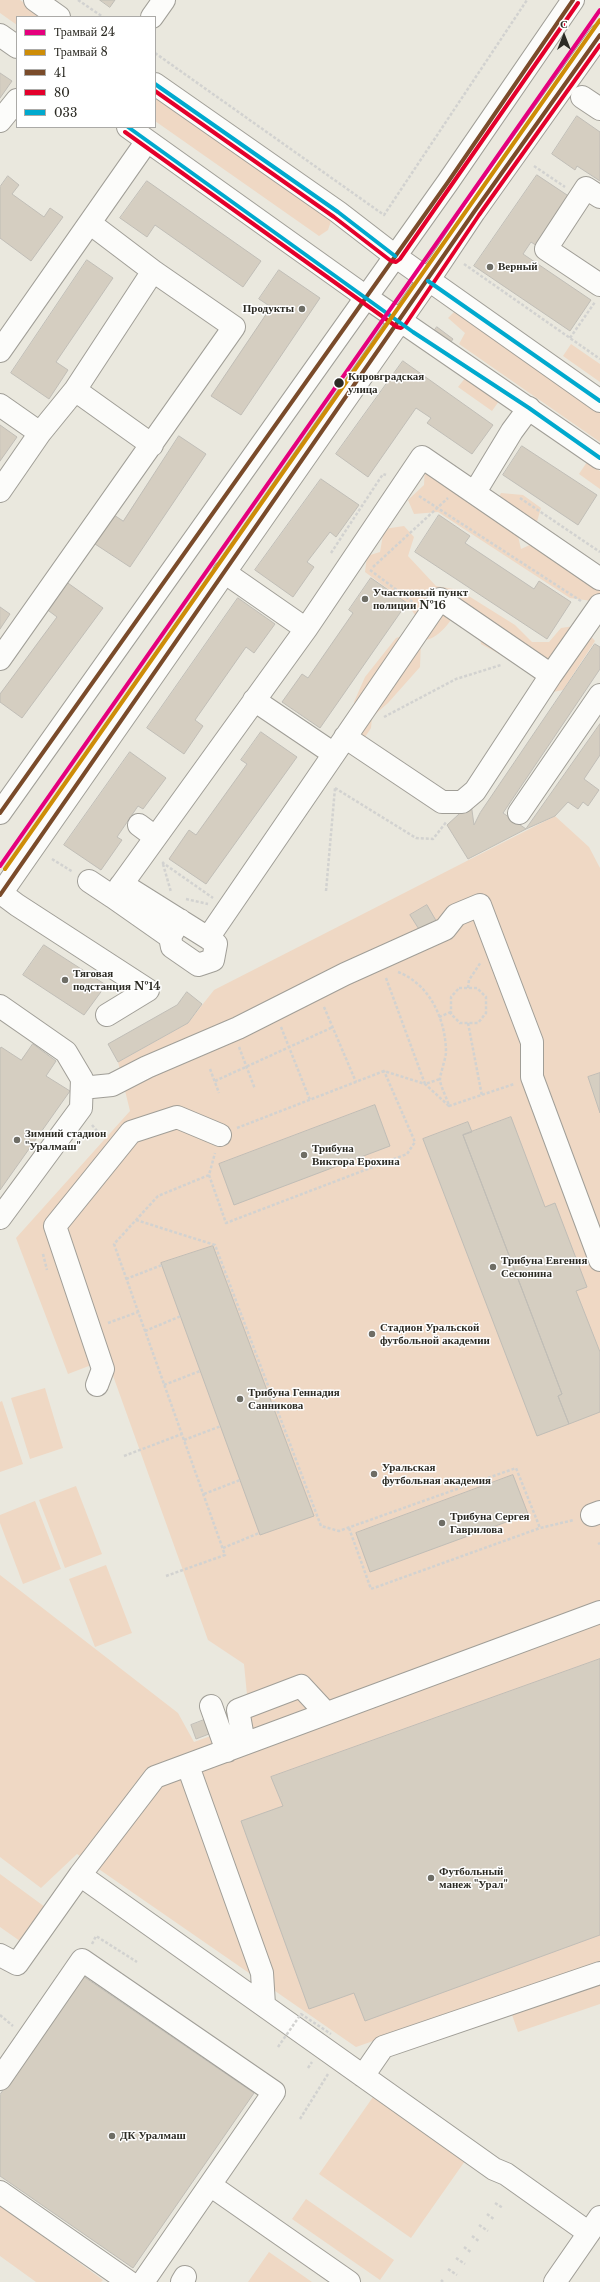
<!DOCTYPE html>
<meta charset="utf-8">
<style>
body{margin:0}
#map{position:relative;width:600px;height:2282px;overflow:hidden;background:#eae8de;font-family:"Libre Baskerville",serif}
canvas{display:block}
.legend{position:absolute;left:16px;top:16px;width:140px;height:112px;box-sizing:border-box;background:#fff;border:1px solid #abaaa7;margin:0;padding:5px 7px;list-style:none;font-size:12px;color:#2c2b24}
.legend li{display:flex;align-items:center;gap:8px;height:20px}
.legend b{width:20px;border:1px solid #abaaa7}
.north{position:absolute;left:544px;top:16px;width:40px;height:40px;-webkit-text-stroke:3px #fff;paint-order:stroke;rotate:0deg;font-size:11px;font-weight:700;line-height:16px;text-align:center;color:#2c2b24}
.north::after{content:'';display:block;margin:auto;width:14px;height:18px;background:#2c2b24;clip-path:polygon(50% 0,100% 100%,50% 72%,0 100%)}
</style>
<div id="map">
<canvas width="600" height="2282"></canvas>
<ul class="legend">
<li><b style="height:5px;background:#e5007d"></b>Трамвай 24</li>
<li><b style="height:5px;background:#ce8d07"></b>Трамвай 8</li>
<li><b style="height:5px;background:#7a4b2a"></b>41</li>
<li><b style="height:5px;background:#e4002b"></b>80</li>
<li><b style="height:5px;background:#00a9ce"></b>033</li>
</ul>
<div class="north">С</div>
</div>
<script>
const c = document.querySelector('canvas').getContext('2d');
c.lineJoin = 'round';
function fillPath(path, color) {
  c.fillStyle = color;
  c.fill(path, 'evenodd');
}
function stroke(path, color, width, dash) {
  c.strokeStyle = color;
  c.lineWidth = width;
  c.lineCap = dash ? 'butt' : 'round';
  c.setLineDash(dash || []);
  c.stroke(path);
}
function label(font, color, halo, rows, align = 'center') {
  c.font = font + ' "Libre Baskerville",serif';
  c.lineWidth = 3;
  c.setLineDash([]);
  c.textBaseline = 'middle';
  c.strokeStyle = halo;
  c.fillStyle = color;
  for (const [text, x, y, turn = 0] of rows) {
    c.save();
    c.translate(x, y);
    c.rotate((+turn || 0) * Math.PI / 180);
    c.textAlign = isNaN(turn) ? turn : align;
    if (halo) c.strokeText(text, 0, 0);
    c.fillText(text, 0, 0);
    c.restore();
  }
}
const green = new Path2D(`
 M0,0h20l25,17h-28v8l-17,-12z
 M155,94l177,124 -4,12 -9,6 -164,-115z
 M455,311l145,97v34l-141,-98 6,-11 -17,-15z
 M571,344l29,20v18l-37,-26z
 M466,377l33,24 -7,10 -34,-24z
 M443,460l31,47 18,4 9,-18 22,2 18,13 -5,17 -19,7 4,17 26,-12 53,34v24l-8,6 -22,-3 -132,-86 -24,2 -6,-14 16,-15 1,-19z
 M587,462l13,9v18l-21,-15z
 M404,526l10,11 -6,19 28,30 23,4 56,35 17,17h17l12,-14 20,-3 14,16 -32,49 -15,3 -15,-21 -52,-28 -3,-27 -18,-11c-10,16 -20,33 -39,35l-1,26 -32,36 -16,14 -1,11 -10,15 -5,-14 9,-11 -11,-16 11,-25 31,-39 14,-5 7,-15 -10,-15 -42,-31 2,-16 13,-4 4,-23z
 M555,816l34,31 11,21v1136l-82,28 -13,-37 -149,52 -279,-193 -36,34 -41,-31v-282l178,138 16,29 41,-15 12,-32 -3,-31 -36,-24 -101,-281 -39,15 -52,-136 114,-127 -12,-49 70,-39 26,-33z
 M45,1388l18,60 -33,11 -19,-61z
 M2,1401l21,63 -23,8v-70z
 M76,1486l26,68 -37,14 -26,-68z
 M35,1501l26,68 -38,15 -23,-61v-8z
 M106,1565l26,68 -37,14 -26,-68z
 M0,1874l45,33 -25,34 -20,-14z
 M373,2097l92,64 -54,77 -92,-64z
 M306,2199l88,61 -14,20 -88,-61z
 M0,2205l103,75 -2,2h-65l-36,-26z
 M269,2252l43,30h-64z`);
const building = new Path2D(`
 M100,0h15l-5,7z
 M0,73l12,8 -12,17z
 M577,116l23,16v49l-23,-15 -2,4 -23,-16z
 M537,175l33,22 -33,49 -6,-4 -8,12 68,46 -21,31 -96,-65z
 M8,176l11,9 -7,9 32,23 6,-9 13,9 -32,44 -31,-23v-51z
 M147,181l114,80 -18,26 -88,-62 -8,12 -27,-19z
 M87,260l26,18 -57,84 12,8 -19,29 -38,-26z
 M279,270l41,28 -79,117 -30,-19 60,-89 -12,-8z
 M437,327l16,12 -5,7 -16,-12z
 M403,361l90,64 -21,29 -45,-31 4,-5 -15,-10 -48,69 -32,-23z
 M0,425l17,12 -17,24z
 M179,436l27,18 -76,113 -38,-25 19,-29 12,8z
 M522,446l75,49 -19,30 -75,-50z
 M321,479l38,26 -23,32 -6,-5 -23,30 7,5 -21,30 -38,-27z
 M439,515l31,21 -5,7 69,46 5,-8 32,21 -24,37 -132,-87z
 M371,578l36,25 -87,125 -38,-26 20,-28 6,4 45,-65 -4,-3z
 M65,581l38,27 -81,110 -22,-16v-8l57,-77 -12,-9z
 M238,598l37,26 -21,29 -8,-6 -51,73 8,6 -19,28 -37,-26z
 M0,607l10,7 -10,15z
 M595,644l5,3v22l-97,144 23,16 -58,30 -21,-34 24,-22 3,22 6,-12z
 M600,724v31l-16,24 15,11 -11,16 -5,-4 -5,7 -10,-7 -13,14 -29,13z
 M261,732l36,25 -91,127 -37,-25 20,-29 7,5 51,-71 -6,-4z
 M130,752l36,26 -23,31 -5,-3 -21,31 5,3 -21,30 -37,-25z
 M427,905l11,19 -16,10 -12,-19z
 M44,945l62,40 -22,30 -61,-40z
 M187,992l15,12 -14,19 -70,39 -10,-18 69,-39z
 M33,1044l23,17 -10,15 24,15 -70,99v-141l1,-2 20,13z
 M600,1073v40l-12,-36z
 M375,1105l15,41 -156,59 -15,-41z
 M511,1117l34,90 10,-4 32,84 -11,4 24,61v60l-31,12 -11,-28 4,-2 -99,-259z
 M468,1122l4,10 -9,3 99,259 -4,2 11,28 -32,12 -114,-297z
 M213,1246l101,270 -54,19 -99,-272z
 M513,1475l15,39 -158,58 -14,-39z
 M600,1659v276l-235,86 -11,-28 -45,16 -68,-188 42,-15 -12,-29z
 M204,1720l5,14 -13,5 -5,-14z
 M83,1976l171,117 -121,175 -133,-92v-81z`);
const path = new Path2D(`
 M78,0l25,17
 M155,53l229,162 143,-215
 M534,166l31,21
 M464,264l136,95
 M570,338l25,-36
 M419,496l162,105
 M520,498l80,54
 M331,553l52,-79 3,1
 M373,567l75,-69
 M370,570l44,33
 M384,717l72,-38 45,-14
 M335,788l81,50 17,1 14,-18
 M52,859l21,13
 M164,862l-1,1 50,35
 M163,864l8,28
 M326,891l9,-103
 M186,899l22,5
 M398,972c32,12 48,48 48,81 -1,8 -6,21 -6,27 1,8 7,18 9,26l65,-22
 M386,978l39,106 15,-5
 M459,988h18l9,9v16l-8,10h-18l-9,-9v-17z
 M468,988l1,-8 12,-18
 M324,1007l32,75
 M439,1017l12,-5
 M468,1023l14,73
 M281,1027l29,73
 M239,1047l16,42
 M210,1069l9,24
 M215,1081l118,-54
 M92,1125l10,12
 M237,1128l147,-57 41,13 24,22
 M209,1175l17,48 181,-69 8,-12 -31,-71
 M136,1220l79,25 106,281 18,5 177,-63 24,60 34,-8
 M43,1254l4,16
 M126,1279l36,-14
 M108,1323l30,-11
 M145,1331l36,-15
 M164,1385l36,-14
 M184,1440l37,-14
 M124,1456l58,-22
 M204,1494l36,-14
 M349,1528l22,61 169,-61
 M598,1544l2,-1
 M223,1548l36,-15
 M166,1576l59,-21 -111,-311 44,-48 51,-21 6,-22
 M92,1944l4,-8 41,26
 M0,2015l13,11
 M308,2068l4,-6
 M300,2119l28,-45
 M495,2203l8,5
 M487,2214l8,6
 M479,2225l9,6
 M472,2236l8,6
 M464,2247l8,6
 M456,2258l9,6
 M448,2269l9,6
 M441,2280l2,2`);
const minor = new Path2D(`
 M35,0l24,17
 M152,17l12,-17
 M0,35l17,12
 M155,84l183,128 57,44
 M582,97l18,12
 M0,121l17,-21
 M128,127l238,170
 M600,197l-14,-9 -40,61 54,36
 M0,351l147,-210
 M75,390l77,55
 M0,405l40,28
 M0,491l40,-58 35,-43 78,-119 -62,-47
 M475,492l37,-61 17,-23
 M224,572l82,57
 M0,659l234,-332 -81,-56
 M551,675l-111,-76 -232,339 -86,-54 184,-255 116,-172 178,122
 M254,700l80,54
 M345,737l97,65h20l13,-11 76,-116 49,-70
 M519,813l81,-118
 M139,825l16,12
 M89,881l24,16 8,-12
 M1,893l16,12 131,85 -41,25
 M113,897l57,40
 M180,920l-10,17 2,10 26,18 15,-5 3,-16 -8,-6
 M0,1006l66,46 16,27 -1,29 -81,110
 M82,1088l30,-3 35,-18 91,-39 107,-54 100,-45 11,-14 24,-10 52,137v35l68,183
 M97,1385l6,-16 -48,-143 76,-94 46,-15 43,18
 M592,1515l8,-3
 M211,1706l16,45
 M244,1743l-6,-33 63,-24 25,27
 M188,1766l74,207 2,32
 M80,1875l414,294 12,5 83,59
 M0,1955l17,9 63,-89 75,-98 445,-165
 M363,2076l20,-29 217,-74
 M0,2079l82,-119 192,132 -131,190
 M210,2185l139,97
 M0,2192l129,90
 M182,2282l3,-5
 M555,2282l45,-65`);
const major = new Path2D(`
 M395,256l205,145
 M366,297l234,161
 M0,813l448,-631 125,-182
 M0,895l428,-614 46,-69 126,-177`);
const pathBridge = new Path2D(`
 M278,2047l23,-33 30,20`);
const bus1 = new Path2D(`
 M0,813l448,-631 125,-182
 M0,895l474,-683 126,-177`);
const bus2 = new Path2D(`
 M155,91l179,126 57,44 5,1 4,-3 178,-256
 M125,132l272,195 4,1 4,-3 74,-110 121,-170`);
const bus3 = new Path2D(`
 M155,84l183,128 57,44
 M128,127l285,205 116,76 71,50
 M428,281l172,120`);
const tram1 = new Path2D(`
 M0,866l600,-856`);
const tram2 = new Path2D(`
 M5,869l595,-849`);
const markers = [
 [490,267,4,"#6e6d65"],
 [302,309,4,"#6e6d65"],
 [339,383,5.5,"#2c2b24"],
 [365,599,4,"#6e6d65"],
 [65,980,4,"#6e6d65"],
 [17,1140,4,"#6e6d65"],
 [304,1155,4,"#6e6d65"],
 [493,1267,4,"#6e6d65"],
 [372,1334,4,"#6e6d65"],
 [240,1399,4,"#6e6d65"],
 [374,1474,4,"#6e6d65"],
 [442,1523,4,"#6e6d65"],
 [431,1878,4,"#6e6d65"],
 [112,2136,4,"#6e6d65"]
];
const poiNames = [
 ["Верный",498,267],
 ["Продукты",294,309,"right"],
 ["Участковый пункт",373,593],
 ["полиции №16",373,606],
 ["Тяговая",73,974],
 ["подстанция №14",73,987],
 ["Зимний стадион",25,1134],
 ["\"Уралмаш\"",25,1147],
 ["Трибуна",312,1149],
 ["Виктора Ерохина",312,1162],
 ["Трибуна Евгения",501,1261],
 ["Сесюнина",501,1274],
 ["Стадион Уральской",380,1328],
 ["футбольной академии",380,1341],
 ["Трибуна Геннадия",248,1393],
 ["Санникова",248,1406],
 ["Уральская",382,1468],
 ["футбольная академия",382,1481],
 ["Трибуна Сергея",450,1517],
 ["Гаврилова",450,1530],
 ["Футбольный",439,1872],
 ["манеж \"Урал\"",439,1885],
 ["ДК Уралмаш",120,2136]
];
const stopNames = [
 ["Кировградская",348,377],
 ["улица",348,390]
];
fillPath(green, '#efd8c4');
fillPath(building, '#d5cec1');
stroke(building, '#c0bdb6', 1);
stroke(minor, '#a09e97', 24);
stroke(major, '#a09e97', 24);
stroke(path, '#d2d2d0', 2.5, [3, 2]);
stroke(minor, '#fcfcfa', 22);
stroke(major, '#fcfcfa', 22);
stroke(pathBridge, '#d2d2d0', 2.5, [3, 2]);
stroke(bus1, '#7a4b2a', 4);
stroke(bus2, '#e4002b', 4);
stroke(bus3, '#00a9ce', 4);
stroke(tram1, '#e5007d', 4);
stroke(tram2, '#ce8d07', 4);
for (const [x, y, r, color] of markers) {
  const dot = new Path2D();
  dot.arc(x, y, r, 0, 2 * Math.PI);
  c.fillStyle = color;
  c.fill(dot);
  stroke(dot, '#fff', 1.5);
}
label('bold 11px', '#2c2b24', '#fff', poiNames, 'left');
label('bold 11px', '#2c2b24', '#fff', stopNames, 'left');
</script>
